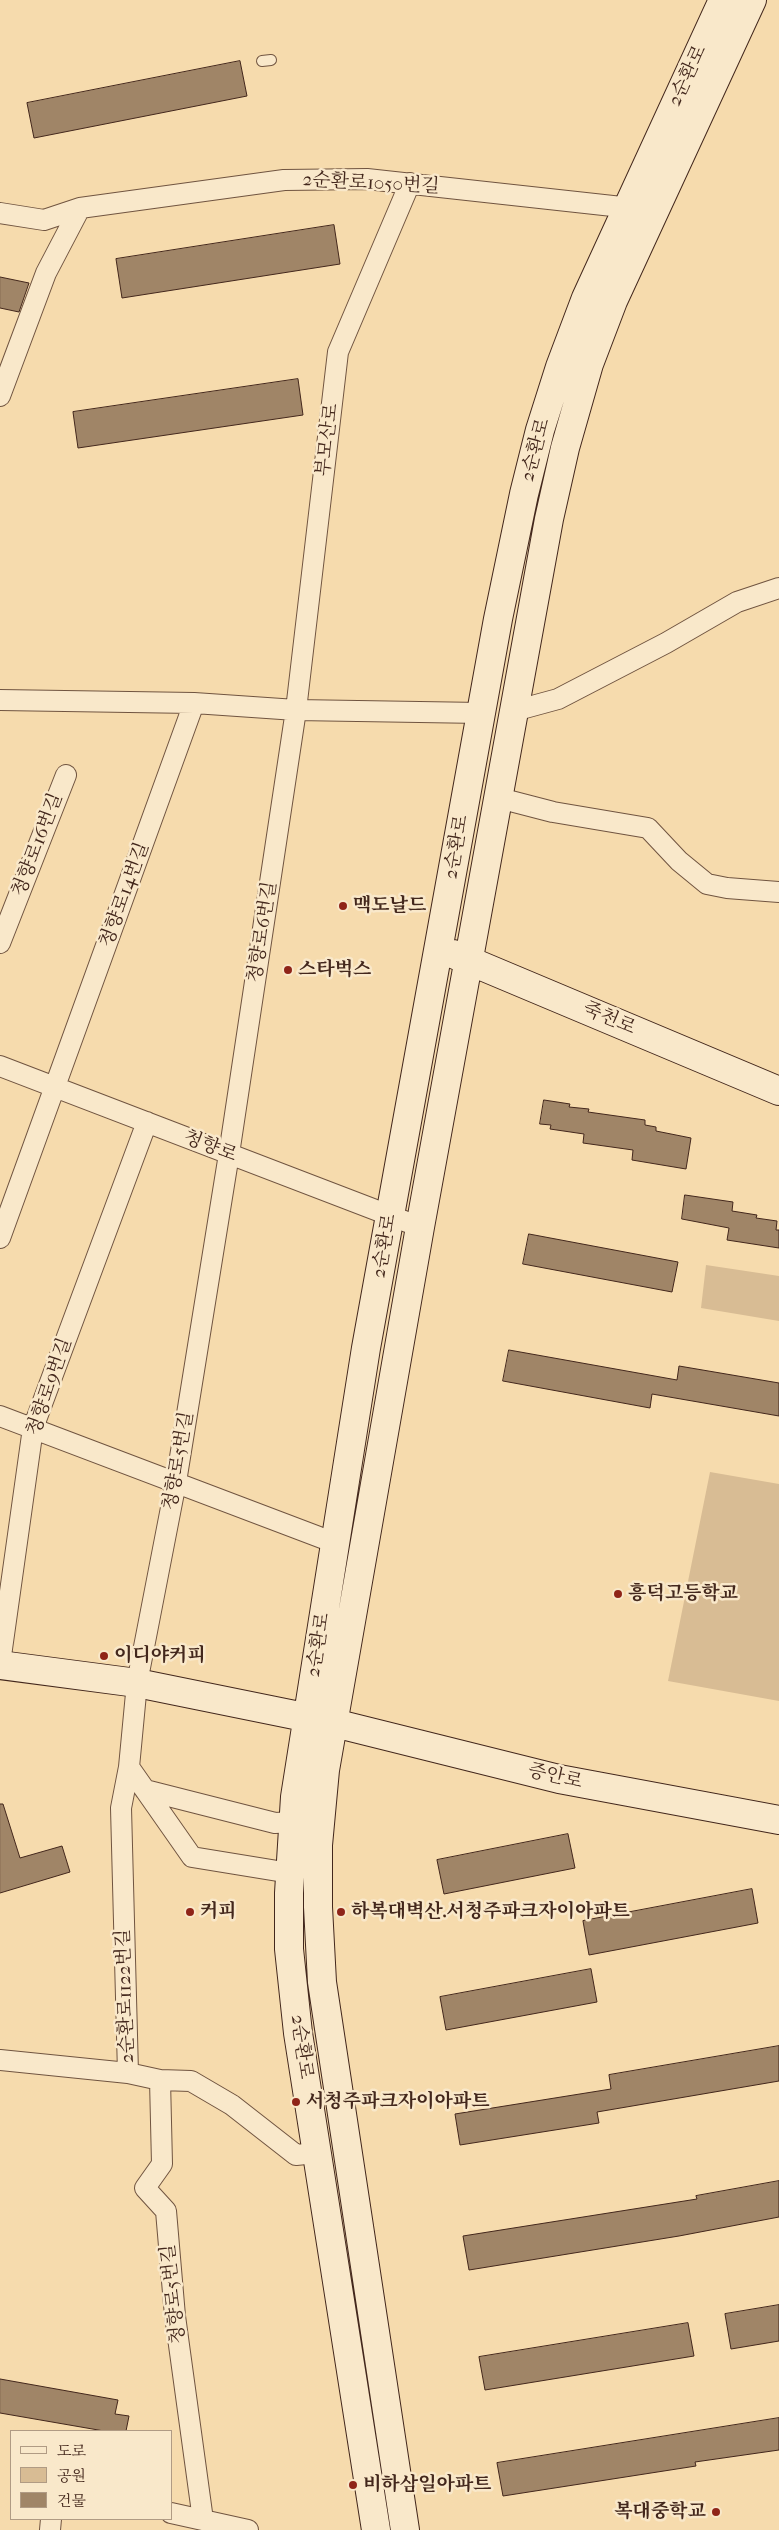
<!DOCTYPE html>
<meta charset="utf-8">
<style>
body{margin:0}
#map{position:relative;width:779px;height:2530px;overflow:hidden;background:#f6dbad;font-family:"IM FELL French Canon","Noto Serif KR",serif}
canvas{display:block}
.legend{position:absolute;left:10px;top:2430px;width:162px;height:90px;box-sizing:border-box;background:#f9e8ca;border:1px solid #b09b84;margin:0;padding:6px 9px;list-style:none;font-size:15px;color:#43271c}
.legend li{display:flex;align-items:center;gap:10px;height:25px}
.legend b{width:25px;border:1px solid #b09b84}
</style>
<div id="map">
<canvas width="779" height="2530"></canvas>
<ul class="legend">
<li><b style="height:6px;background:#f9e8ca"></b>도로</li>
<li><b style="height:14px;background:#d8bc94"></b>공원</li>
<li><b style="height:14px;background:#a08567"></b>건물</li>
</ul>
</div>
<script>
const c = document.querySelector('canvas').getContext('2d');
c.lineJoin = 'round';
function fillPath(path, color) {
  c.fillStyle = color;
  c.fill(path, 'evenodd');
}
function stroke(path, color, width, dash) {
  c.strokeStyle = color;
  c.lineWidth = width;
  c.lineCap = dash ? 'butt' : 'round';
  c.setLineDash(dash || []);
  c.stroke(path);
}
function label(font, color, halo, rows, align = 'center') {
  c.font = font + ' "IM FELL French Canon","Noto Serif KR",serif';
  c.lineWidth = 5;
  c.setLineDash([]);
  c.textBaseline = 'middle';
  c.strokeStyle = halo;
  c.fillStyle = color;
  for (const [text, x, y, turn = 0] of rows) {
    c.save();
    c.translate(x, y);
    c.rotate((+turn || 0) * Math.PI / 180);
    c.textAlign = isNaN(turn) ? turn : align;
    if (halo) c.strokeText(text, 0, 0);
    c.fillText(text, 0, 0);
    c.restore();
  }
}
const green = new Path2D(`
 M706,1265l73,11v45l-78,-13z
 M710,1472l69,12v217l-111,-20z`);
const building = new Path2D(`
 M240,61l7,35 -213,42 -7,-35z
 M334,225l6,39 -218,34 -6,-39z
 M0,277l29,6 -10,29 -19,-4z
 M298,379l5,36 -225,33 -5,-36z
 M544,1100l26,4 -1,3 20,2 -1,3 57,8v5l11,2v4l35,7 -5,31 -54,-9 1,-10 -50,-7 1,-9 -34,-5 1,-4 -11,-1z
 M685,1195l48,7 -1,9 25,4 -1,3 21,3 -1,9h3v18l-52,-8 2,-12 -47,-9z
 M529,1234l149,28 -6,30 -149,-28z
 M509,1350l168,30 2,-14 100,17v33l-127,-22 -2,14 -147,-27z
 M0,1804h3l17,54 42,-12 8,26 -70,21z
 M568,1834l7,34 -131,26 -7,-34z
 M752,1889l6,34 -169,32 -6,-34z
 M591,1969l6,33 -151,28 -6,-33z
 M779,2046v35l-182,31 2,11 -139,22 -5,-31 156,-25 -2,-14z
 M779,2181v36l-100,19 -210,34 -6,-34 234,-37 -1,-3z
 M779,2305v36l-48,8 -6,-35z
 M688,2323l6,33 -209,34 -6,-33z
 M0,2379l118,21 -3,14 14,2 -3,15h-22l-104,-18z
 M779,2418v32l-84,12 1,4 -193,30 -6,-33z`);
const lane = new Path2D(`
 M262,61l9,-1`);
const street = new Path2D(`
 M0,213l44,7 36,-12 204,-28 83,-1 273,30
 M0,396l46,-123 34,-65
 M0,700l194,3 102,7 185,3
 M514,711l44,-12 108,-56 71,-41 42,-14
 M499,798l54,14 95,16 31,33 28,23 20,4 52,4
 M0,943l66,-168
 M0,1066l420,161
 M0,1238l194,-535
 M0,1416l335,127
 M0,1663l33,-235 114,-306
 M129,1767l63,90 98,16
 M145,1790l130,33 18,-1
 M0,2060l128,13
 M160,2080l2,84 -17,24 21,23 9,105 28,204
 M316,2153l-20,2 -64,-50 -41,-24 -31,-1 -32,-7 -7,-265 8,-41 8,-84 39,-201 53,-328 67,-444 42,-358 72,-169
 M171,2513l77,17
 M50,2530l1,-11`);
const secondary = new Path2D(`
 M453,954l326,137
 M0,1665l137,18 197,40 225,56 220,41
 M376,2530l-78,-497 -9,-84v-56l6,-96 71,-449 132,-729 26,-125 16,-64 20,-63 26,-69 137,-298
 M405,2530l-83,-548 -4,-75v-62l7,-75 95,-543 129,-708 16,-71 24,-84 24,-63 139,-301`);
const markers = [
 [343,906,5,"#8f2418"],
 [288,970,5,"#8f2418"],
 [618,1594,5,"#8f2418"],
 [104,1656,5,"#8f2418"],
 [190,1912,5,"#8f2418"],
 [341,1912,5,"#8f2418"],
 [296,2102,5,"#8f2418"],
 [353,2485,5,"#8f2418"],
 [716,2512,5,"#8f2418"]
];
const streetNames = [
 ["2순환로",688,76,-65],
 ["2순환로1050번길",371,184,3],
 ["부모산로",328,440,-83],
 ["2순환로",536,450,-75],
 ["청향로16번길",38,845,-69],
 ["2순환로",457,847,-80],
 ["청향로14번길",125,895,-70],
 ["청향로6번길",263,932,-81],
 ["죽천로",609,1019,23],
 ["청향로",210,1147,21],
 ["2순환로",385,1246,-80],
 ["청향로9번길",50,1387,-71],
 ["청향로5번길",179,1461,-80],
 ["2순환로",319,1645,-81],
 ["증안로",555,1777,13],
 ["2순환로1122번길",126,1996,-92],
 ["2순환로",301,2047,82],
 ["청향로5번길",174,2294,-96]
];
const poiNames = [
 ["맥도날드",353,906],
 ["스타벅스",298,970],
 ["흥덕고등학교",628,1594],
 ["이디야커피",114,1656],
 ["커피",200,1912],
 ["하복대벽산.서청주파크자이아파트",351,1912],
 ["서청주파크자이아파트",306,2102],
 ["비하삼일아파트",363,2485],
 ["복대중학교",706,2512,"right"]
];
fillPath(green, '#d8bc94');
fillPath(building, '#a08567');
stroke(building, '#43271c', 1);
stroke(lane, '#705440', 12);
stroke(street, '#705440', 22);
stroke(secondary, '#43271c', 30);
stroke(lane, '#f9e8ca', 10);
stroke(street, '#f9e8ca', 20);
stroke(secondary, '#f9e8ca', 28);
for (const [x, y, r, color] of markers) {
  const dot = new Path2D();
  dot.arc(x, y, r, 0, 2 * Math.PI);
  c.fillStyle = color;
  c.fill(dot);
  stroke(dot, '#f9e8ca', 2);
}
label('19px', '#43271c', '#f9e8ca', streetNames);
label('bold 19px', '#43271c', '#f9e8ca', poiNames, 'left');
</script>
